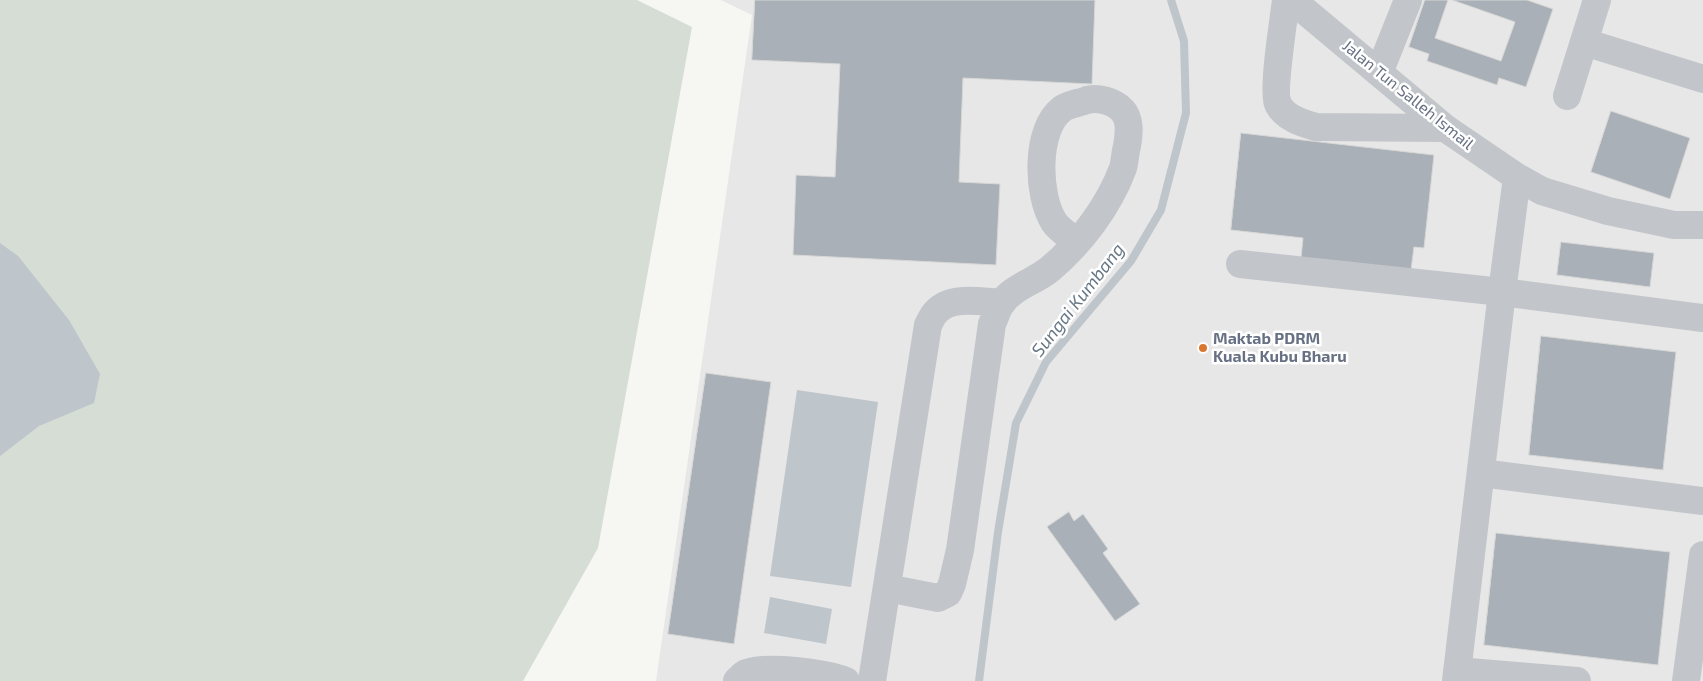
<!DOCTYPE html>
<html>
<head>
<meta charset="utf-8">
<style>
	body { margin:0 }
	canvas { display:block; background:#f6f6f3 }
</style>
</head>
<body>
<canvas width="1703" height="681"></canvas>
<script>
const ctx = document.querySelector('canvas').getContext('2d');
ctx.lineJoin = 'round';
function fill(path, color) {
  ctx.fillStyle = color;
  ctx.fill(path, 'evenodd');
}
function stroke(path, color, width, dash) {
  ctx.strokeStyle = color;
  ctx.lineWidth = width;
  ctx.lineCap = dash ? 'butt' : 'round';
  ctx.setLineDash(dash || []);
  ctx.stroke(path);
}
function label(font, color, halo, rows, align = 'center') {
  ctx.font = font + ' "Exo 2",sans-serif';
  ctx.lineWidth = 5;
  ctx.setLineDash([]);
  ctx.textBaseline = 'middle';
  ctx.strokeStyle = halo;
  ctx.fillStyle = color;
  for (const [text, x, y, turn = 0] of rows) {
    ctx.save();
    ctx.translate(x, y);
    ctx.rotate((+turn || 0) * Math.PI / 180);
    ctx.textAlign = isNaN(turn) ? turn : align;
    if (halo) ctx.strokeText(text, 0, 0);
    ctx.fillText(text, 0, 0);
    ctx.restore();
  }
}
fill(new Path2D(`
	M721,0h982v681h-1047l96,-666z`), '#e7e7e7');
fill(new Path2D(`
	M0,0h637l55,27 -94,521 -75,133h-523z`), '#d6ddd5');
fill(new Path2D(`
	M0,243l18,13 51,64 31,54 -6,29 -55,23 -39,30z
	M797,390l81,12 -27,185 -81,-11z
	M770,597l62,12 -6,35 -62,-11z`), '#bec5cb');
stroke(new Path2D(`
	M979,681l19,-149 18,-109 30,-61 85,-101 30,-51 25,-97 -2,-72 -13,-41`), '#bec5cb', 8);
const building = new Path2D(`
	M755,0h340l-3,84 -129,-6 -4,104 41,2 -4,81 -203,-10 3,-80 39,2 5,-113 -88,-4z
	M1425,0h23l-13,38 66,23 14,-39 -63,-22h75l26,9 -27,78 -27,-9 -2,7 -70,-24 2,-7 -20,-7z
	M1611,111l79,27 -20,61 -79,-27z
	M1241,133l193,22 -10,93 -10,-1 -3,23 -110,-12 2,-20 -72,-8z
	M1561,242l93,11 -4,34 -93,-12z
	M1541,336l135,16 -13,118 -134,-15z
	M706,373l65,9 -37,262 -66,-10z
	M1069,512l5,9 9,-7 25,35 -5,4 37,51 -25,17 -68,-94z
	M1496,533l174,19 -12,113 -174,-20z`);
fill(building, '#aab0b7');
stroke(building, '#d7d8d6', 1);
stroke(new Path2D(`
	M1286,0c-2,18 -14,91 -8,104 7,14 24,19 38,23l129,1
	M1292,0l153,128 72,49 25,14 66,20 66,14h29
	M1584,42l119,37
	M1379,73l29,-73
	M1567,96l30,-96
	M1240,264l262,28 201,26
	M1481,473l222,28
	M887,588l51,10 10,-5 4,-9 8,-34 32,-226c3,-6 5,-14 9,-20 11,-17 35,-23 49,-35 31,-26 59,-63 73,-101 2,-7 2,-15 4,-22 2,-11 4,-27 -5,-36 -8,-9 -25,-13 -35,-10 -7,3 -19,4 -25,9 -27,20 -25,87 -8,113 5,8 16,14 23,20
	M1457,671l120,10
	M737,681c3,-3 5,-6 9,-8 21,-8 79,0 100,8
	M872,681l56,-356c2,-4 5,-10 8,-13 15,-17 46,-10 66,-9
	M1456,681l46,-389 15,-115
	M1686,681l17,-126`), '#c2c5c9', 28);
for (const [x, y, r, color] of [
	[1203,348,5,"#d97731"]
]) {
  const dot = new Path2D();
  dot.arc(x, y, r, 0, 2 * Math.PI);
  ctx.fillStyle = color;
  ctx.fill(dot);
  stroke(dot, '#fff', 2);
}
label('16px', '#677183', '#fff', [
	["Jalan Tun Salleh Ismail",1408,95,39]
]);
label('bold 16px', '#677183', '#fff', [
	["Maktab PDRM",1213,339],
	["Kuala Kubu Bharu",1213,357]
], 'left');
label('italic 18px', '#687885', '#fff', [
	["Sungai Kumbang",1078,300,-52]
]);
</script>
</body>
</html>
